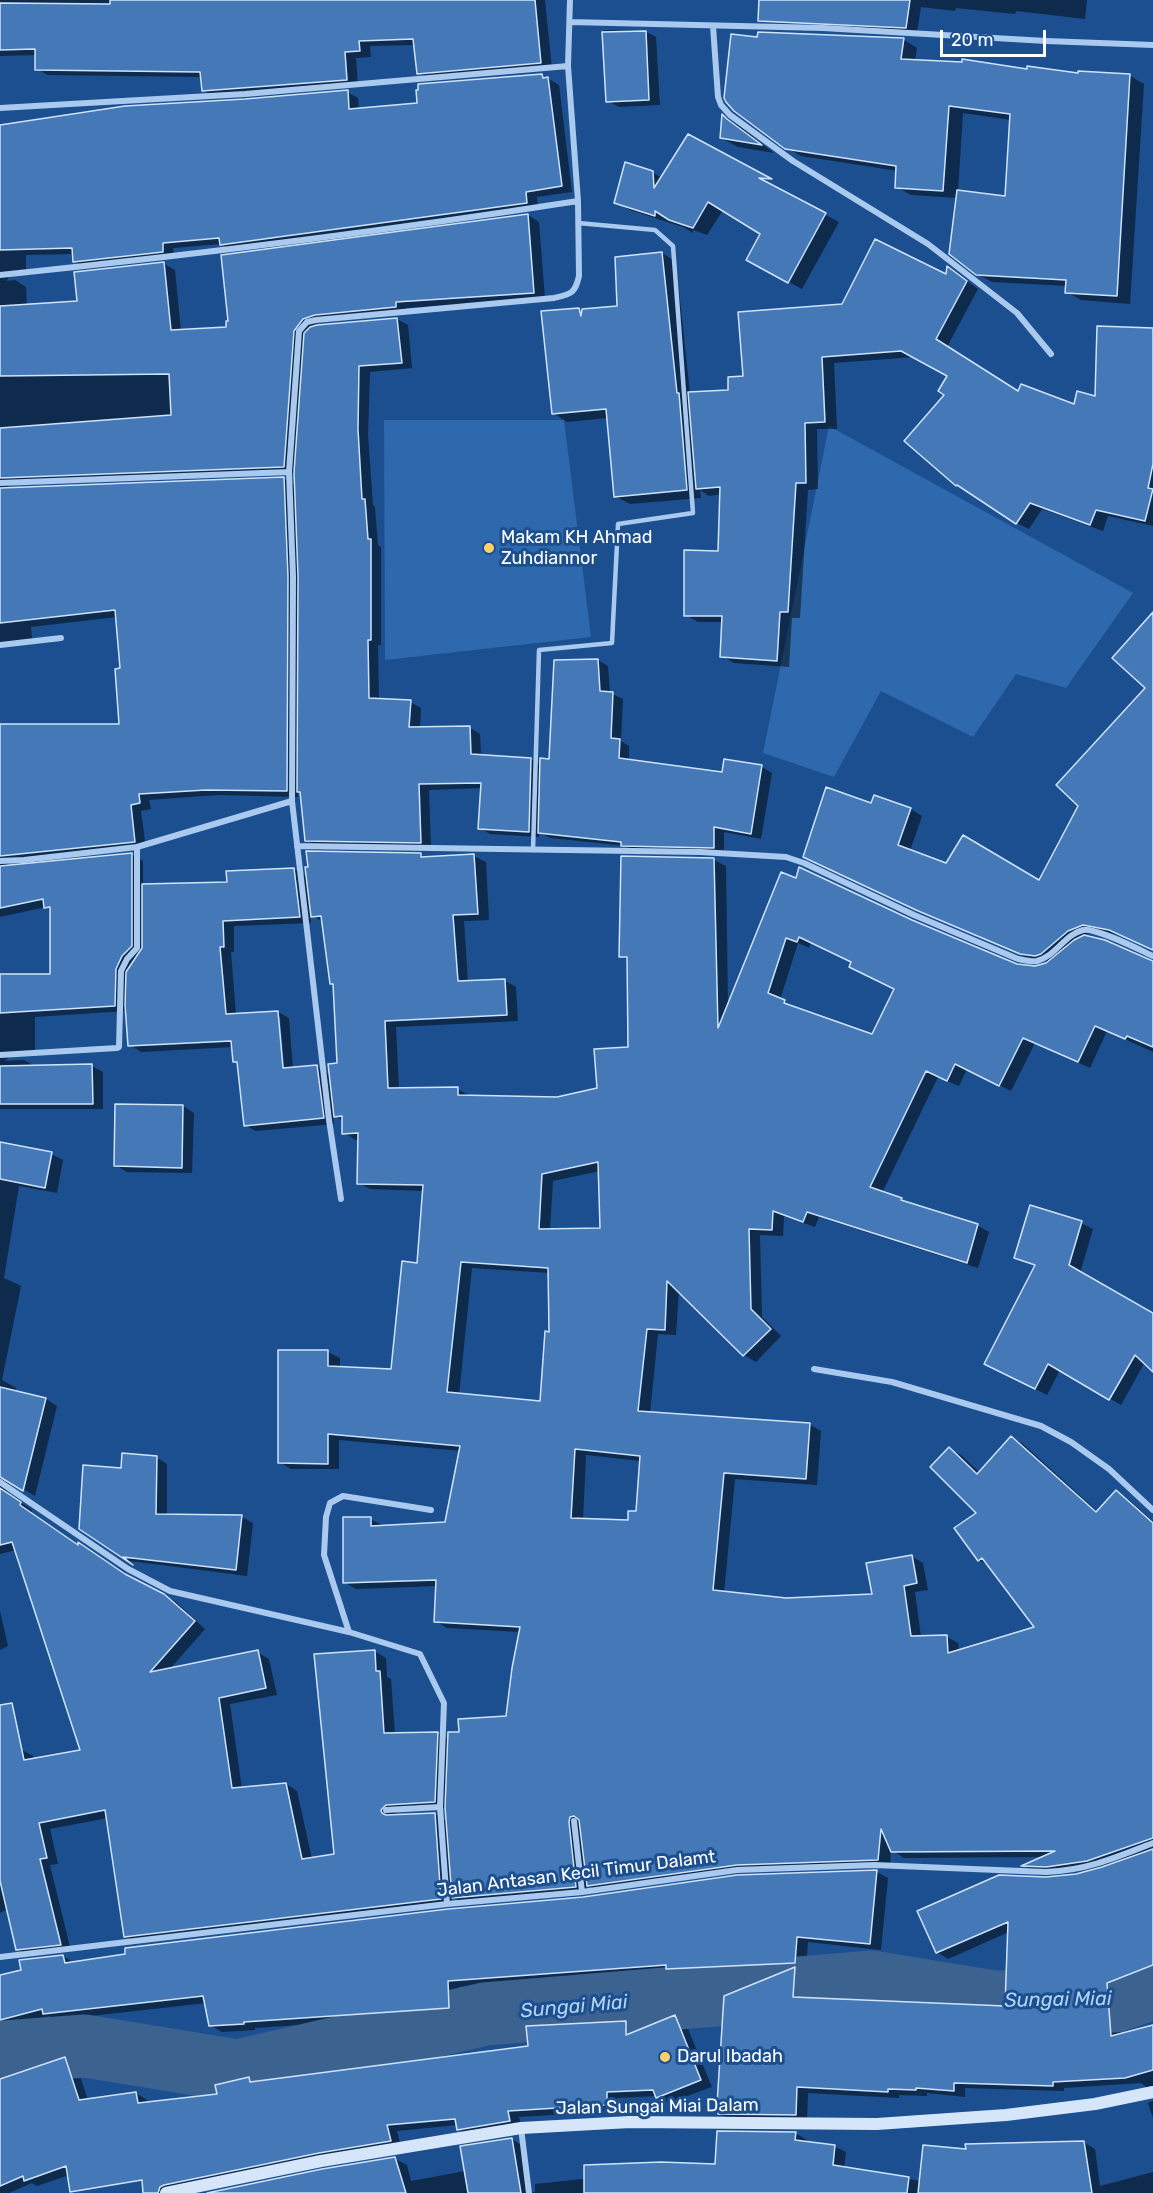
<!DOCTYPE html>
<html>
<head>
<meta charset="utf-8">
<style>
	body { margin:0 }
	#map { position:relative; width:1153px; height:2193px; overflow:hidden; background:#1b4f8f; font-family:Rubik,sans-serif }
	canvas { display:block }
	.scale { position:absolute; left:940px; top:30px; width:106px; height:27px; box-sizing:border-box; border:3px solid #fff; border-top:0; padding-left:8px; font-size:18px; line-height:21px; white-space:nowrap; color:#fff; -webkit-text-stroke:4px #1b4f8f; paint-order:stroke }
</style>
</head>
<body>
<div id="map">
<canvas width="1153" height="2193"></canvas>
<div class="scale">20 m</div>
</div>
<script>
const ctx = document.querySelector('canvas').getContext('2d');
ctx.lineJoin = 'round';
function fill(path, color) {
  ctx.fillStyle = color;
  ctx.fill(path, 'evenodd');
}
function stroke(path, color, width, dash) {
  ctx.strokeStyle = color;
  ctx.lineWidth = width;
  ctx.lineCap = dash ? 'butt' : 'round';
  ctx.setLineDash(dash || []);
  ctx.stroke(path);
}
function label(font, color, halo, rows, align = 'center') {
  ctx.font = font + ' Rubik,sans-serif';
  ctx.lineWidth = 6;
  ctx.setLineDash([]);
  ctx.textBaseline = 'middle';
  ctx.strokeStyle = halo;
  ctx.fillStyle = color;
  for (const [text, x, y, turn = 0] of rows) {
    ctx.save();
    ctx.translate(x, y);
    ctx.rotate((+turn || 0) * Math.PI / 180);
    ctx.textAlign = isNaN(turn) ? turn : align;
    if (halo) ctx.strokeText(text, 0, 0);
    ctx.fillText(text, 0, 0);
    ctx.restore();
  }
}
fill(new Path2D(`
	M384,420h180l27,217 -206,23z
	M829,426l304,167 -67,95 -50,-14 -43,63 -92,-46 -47,86 -71,-24z`), '#2e69ad');
fill(new Path2D(`
	M0,0h545l7,69 -123,10 -11,-6 -3,-28 -45,1 1,11 -15,1 2,28 -144,11 -11,-7 -1,-13 -154,-2 -11,-6v-14l-37,1z
	M847,0h240l-2,19 -69,-8 -1,3 -59,-6 -1,3 -34,-4 -4,26 -61,-3 -11,-7z
	M604,30l41,1 11,6 4,68 -41,2 -11,-6z
	M903,39l14,9 -2,13 165,13v-2l50,4 14,8 -14,220 -49,-4 -14,-8v-6l-75,-4 -15,-8 -19,-76 -47,-3 -14,-8 1,-16 -97,-15 -15,-9 2,-105zM963,113l48,7 -5,78 -48,-6z
	M542,75l17,10 13,107 -35,5 1,12 -305,42 -11,-7 -49,4 1,9 -89,11 -11,-7v-7l-48,1v19l-16,2 -4,5 9,-1 11,7 1,19 51,-3 86,-39 11,6 6,61 47,-2 300,-114 11,7 6,77 -139,9 1,5 -90,10 -5,5 85,-9 11,6 4,43 -42,4 -2,63 5,70 2,2 3,38 3,2v98h-3l1,55 31,2 11,6 -1,20h50l10,6 1,22 50,3 11,6 8,-5 48,-100 10,6 2,27 13,6 -2,42 8,5v15l94,12 3,-13 36,7 10,6 -11,66 -37,-7v21l-91,-2 -7,-5 -76,-8 -11,-6v5l-49,-3 -10,-6 2,-40 -53,2 2,58 -114,-2 -11,-6 -4,-48 -4,-2v7l-80,-2 -69,5 2,9 -10,2 5,37 -135,13 -8,7 128,-14 12,7v24l86,-1 65,-15 14,8 113,-22 6,3 47,-2 12,6 3,58 -25,1 4,61 37,-1 11,6 2,34 -122,6 3,62h58l12,6 88,3 41,-8 31,-41 -1,-89 -7,-4 93,-96 12,6 2,139 53,-131 130,47 105,45 19,2 15,-6 -17,-2 -103,-44 -114,-53 56,-58 3,-8 36,12 11,7 -12,35 37,14 93,17 107,-194 6,-64v326l-31,-14 -20,-5 -16,3 -3,2 70,26v90l-46,-21 -17,37 -55,-25 -24,48 -44,-22 -8,17 -21,-9 -56,116 28,11 67,21 12,7 -11,36 -159,-51 -4,10 -31,-11 -1,20 -23,-1 2,82 19,19 -25,26 -12,-7 -65,-65 -3,45 -18,-1 -8,79 159,11 12,7 -4,54 -82,-6 -11,114 62,7 88,-4 37,-40 12,7 5,27 -13,2 6,45h26l11,6 1,8 78,-23 -46,-61 -12,-7v-47l-30,-64 12,6 19,18 31,-36 12,7 75,68 18,-20 12,7 25,22v327l-2,1 2,1v126l-36,14 4,45 32,-9v66l-12,-9 -77,5v3l-99,-3v9l-38,-4v3l-28,-1v3l-91,-5 -1,28 -76,-1 -11,-6 70,-144 -111,4 -6,-3 -214,16 1,27 -205,14v2l-33,2 -12,-7 -4,-22 -150,17 -7,-4 -49,13v-52l63,-21 11,7 803,-91 11,6 -7,72 -73,-8 -2,27h-10l9,6 -1,24 202,9 3,-76 -61,27 -11,-7 109,-73 30,-4 45,-13 -1,-3 -21,8 -40,6 -24,-1 -10,-6 19,-9 -140,1 -13,-8 -1,16 -141,5 -149,21 -14,-8 1,9 -122,11 -13,-7v8l-315,38 -11,-7 -18,-118 -58,11 8,35 -8,1 21,86 -42,5 -12,-7 -9,-40 -8,4v-159l22,-4 11,6 1,4 48,-9 -66,-201 -16,4v-410l51,10 12,6 -6,33 -38,-7 -15,92 17,8 -19,94 14,8 -1,4 31,7 11,7 -22,90 -22,-13 -7,3 1,7 25,17 -1,3 49,33v-2l53,35 43,23 29,27 -36,41 88,-18 12,7 8,36 -47,9 12,85 44,-5 11,7 15,68 23,-4 39,-204 12,7 1,19 4,2 4,55 42,-1 12,7 12,-7 46,-15 14,-86 -74,-4 -11,-7 2,-35 -82,3 -12,-7 26,-63 12,6v2l64,-3 15,-73 -122,-11v29h-48l-12,-7 1,-111 48,1 12,6v10l52,2 27,-106 5,-73 -54,-2 -11,-6v-43h-3l-12,-7v-12l-11,-6 1,9 -78,7 -11,-6 -6,-61 -5,-3 -1,-14 -92,5 -11,-7 -4,-34 -91,6v37l-24,1 -6,6 19,-1 12,7 56,-1 11,6v37h-103v-134h52l-1,-65 -5,-3 -46,10v-191h121l1,-56 -5,-53 -86,10 1,12 -32,4v-516l347,-35 11,6 1,11 60,-5zM296,473v13l-12,-7 -281,11 9,-7zM310,914l13,8 8,61 3,2 4,80 -7,10 -14,-8 -24,2 -4,-51 -11,-6 -42,3 -5,-63h3v-26l77,-3zM811,942l42,20 43,27 -23,47 -77,-28 -16,-8 18,-57 11,5zM277,1017h3l5,59h-3zM600,1171l2,59h-52l3,-49zM472,1268l78,5v60l-9,70 -82,-8zM586,1455l55,6 -4,52 -8,9 -46,-2zM447,1808l1,14 -13,-8 -43,2 6,-5z
	M724,117l15,9 35,27 -36,-6 -17,-9z
	M719,159l120,63 -37,67 -41,-22 1,-34 -39,-23 -16,25 -14,-5v3l-10,-6 -53,-17 -15,-8 37,-30 10,6z
	M662,253l14,9 14,131 40,-2 113,-86 105,-29 1,-8 29,21 -31,58 72,46 56,13 21,-9 57,-68v197l-45,-10 -5,15 -61,-22 -13,20 -12,-6 -71,-128 3,-19 -35,-19 -80,6 3,66h-20l1,60 -10,1 -8,128h-8l-3,49 -55,-4 -12,-7 1,-34h-25l-12,-7 33,-63 3,-58 -13,2 -9,-6 1,8 -71,6 -15,-8 -7,-78 -41,4 -14,-9 26,-104 4,3 36,-5z
	M183,1106l11,7 -2,60 -65,-1 -11,-7z
	M1081,1223l12,6 -13,44 73,42v55l-8,-8 -24,43 -61,-35 -13,25 -49,-25 37,-104 -19,-9z
	M156,1457l11,7v52l75,1 11,6 -6,53 -117,-15 3,3 -52,-35 41,-59z
	M0,1611l8,35 -8,4z
	M675,2017l11,7 26,63 -44,16 -11,-7 -40,2 1,13 -99,6 2,10 -51,9 -11,-7 -1,-4 -61,6 4,16 -228,46h-15l-3,-15 -74,10 -12,-13 -32,11 -5,-3 -23,10h-9v-112l64,-22 12,6 12,35 48,-7 11,7 1,3 70,-7 31,-17 6,3 275,-34 95,-26 11,7 1,4z
	M1153,2101v17l-5,-15z
	M795,2133l12,7 -1,3 28,3 12,6 -2,16 77,13 46,-30 116,-9 12,7 5,37 53,-14v21h-618v-9l181,-19z
	M512,2139l11,7 7,44 5,3h-321l181,-34 12,6 4,16 54,-10z`), '#0007');
stroke(new Path2D(`
	M0,2054l5,-2 80,-6 153,25 247,-57 387,-32 123,20 119,-1 39,-13`), '#3c6290', 63);
const building = new Path2D(`
	M110,0h425l6,63 -124,11 -4,-35 -54,2 1,10 -15,1 2,28 -145,11 -2,-19 -165,-2v-21l-35,1v-47l110,1z
	M759,0h151l-4,28 -148,-7z
	M646,31l3,69 -43,2 -4,-70z
	M758,32l146,6 -3,21 61,3v-3l65,10v-3l51,7v-2l52,3 -13,222 -52,-3 1,-13 -90,-5 -27,-21 8,-64 48,6 5,-82 -61,-8 -6,85 -48,-3 1,-22 -111,-17 -51,-38 -8,-9 -2,-4 7,-64 26,3z
	M542,74l1,4 5,-1 14,109 -36,6 1,11 -307,42 -1,-7 -56,5v9l-90,10 -1,-14 -72,2v-125l125,-19 120,-7 103,-9 1,19 68,-6 -1,-13h2v-6z
	M722,114l5,5 35,26 -42,-7z
	M688,134l84,45 -13,-1 67,35 -38,70 -42,-23 14,-26 -52,-32 -15,26 -24,-8 -14,-9v5l-41,-13 11,-41 28,9 1,17z
	M528,214l6,79 -138,9v5l-81,8 -12,4 -9,12 -10,136 -284,11v-50l171,-13 -2,-41 -169,2v-70l77,-5 -3,-29 90,-10 7,68 55,-3v-6h2l-7,-66z
	M875,239l71,35 1,-8 20,15 -31,58 82,52 3,-7 53,20 3,-13 18,5 2,-70 56,2v136l-5,24 5,1 -8,32 -49,-11 -6,15 -60,-22 -14,21 -59,-39 -1,1 -52,-45 40,-46 -6,-4 9,-15 -46,-25 -79,6 3,65 -20,1 1,60h-10l-8,129h-8l-3,49 -57,-4 2,-41h-38v-66l34,1 2,-64 -24,2 -8,-97 40,-2v-13l15,-1 -5,-64 104,-8z
	M662,252l15,141h2l8,97 -73,7 -8,-88 -54,5 -11,-103 38,-3 2,8 1,-7 35,-3 -2,-49z
	M397,318l5,45 -43,3 -1,63 4,70h3l3,40h3v101h-3l1,58 42,2 -2,27 61,-1 1,28 60,4 -2,74 -51,-3 3,-46 -62,1 2,59 -116,-2 -5,-49h-3l1,-216 -4,-104 10,-139 6,-6 7,-2z
	M284,477l4,99 -1,215 -81,-1 -67,4 1,9 -9,2 4,37 -135,14v-132h119l-4,-55 5,-1 -5,-58 -115,13v-135z
	M1153,612v338l-44,-20 -26,-5 -15,6 -27,23 -6,2 -15,-2 -104,-44 -113,-53 23,-70 45,16 3,-8 37,13 -13,37 48,18 17,-28 76,45 39,-74 -22,-21 89,-97 -33,-30z
	M598,659l2,32 13,1 -2,46 9,1 -1,19 103,14 2,-13 38,6 -11,69 -37,-7v21l-93,-2v-4l-83,-9 2,-75 9,1 5,-99z
	M306,851l115,2v4l53,-3 4,60 -25,1 5,66 47,-2 2,36 -122,6 3,67 70,-1v8l99,2 40,-9 -3,-39 34,-2 -1,-90h-8l2,-101 93,2 4,170 63,-156 15,6 3,-11 113,53 105,44 18,2 11,-3 28,-23 10,-5 21,5 48,21v86l-26,-11 -2,3 -30,-13 -17,36 -55,-24 -24,48 -44,-22 -8,17 -21,-10 -56,116 32,11 -1,2 77,24 -11,39 -160,-51 -4,10 -30,-11 -1,19 -23,-1 2,80 20,20 -28,27 -76,-75 -2,49 -18,-1 -9,82 172,12 -4,56 -82,-6 -11,117 73,8 86,-4 -6,-31 46,-8 5,28 -13,3 7,50 36,-1 1,18 86,-26 -52,-69 -4,3 -24,-33 22,-15 -46,-46 19,-20 28,27 34,-38 85,76 20,-22 37,33v315l-66,23 -41,6 -25,-1 34,-15 -164,1 -10,-23 -3,31 -141,5 -150,21 -8,-66 -5,-4 -4,1 -1,5 7,65 -124,11 -7,-91 3,-75h11l-1,-13 48,-3 6,-48 8,-41 -86,-5 2,-42 -93,3v-66h28v9l74,-4 15,-76 -132,-12v30l-50,-1v-113h50v16l63,3 11,-108 15,2 6,-78 -66,-1 1,-51 -16,1v-18l-8,1 -6,-53 9,-1 -4,-79h-3l-9,-68 -10,1 -6,-50h3zM799,937l52,25 -2,5 45,22 -22,45 -88,-31 1,-3 -17,-7 18,-55 11,4zM598,1162l2,66 -61,1 3,-55zM461,1262l87,6 1,64 -4,-1 -5,70 -93,-9zM575,1449l65,7 -4,55h-8v9l-57,-2z
	M132,853v93l-10,10 -6,13 -1,37 -115,7v-39h50v-67l-6,1 -1,-9 -43,9v-42z
	M294,868l6,49 -77,4 1,26h-4l6,67 52,-3 5,57 34,-3 7,53 -80,8 -7,-64h-4l-2,-21 -103,5 -3,-41 1,-33 16,-24v-64l85,-2 -1,-11z
	M92,1064l1,40h-93v-38z
	M115,1104l68,1 -1,63 -68,-2z
	M0,1142l52,10 -7,36 -45,-9z
	M1030,1205l52,16 -13,44 84,48v59l-18,-17 -26,45 -61,-36 -13,25 -51,-25 51,-99 -21,-7z
	M0,1387l46,11 -23,93 -23,-14z
	M122,1453l35,3 -1,58 86,1 -6,55 -113,-13 10,8 -54,-36 4,-64 38,3z
	M0,1488l21,14 -1,3 58,40v-3l47,32 39,20 31,27 -45,51 108,-22 8,38 -47,10 13,90 54,-5 16,76 32,-5 -20,-200 61,-4 1,21h4l4,62 54,-1 -3,70 -49,3 -5,5 1,3 4,2 49,-2 6,86 -317,38 -19,-127 -66,13 8,35 -7,1 21,86 -45,5 -16,-69v-176l12,-2 12,57 56,-10 -68,-208 -12,3z
	M1153,1849v116l-46,18 4,53 42,-11v45l-28,8 -72,4v4l-99,-3v8l-38,-3v2l-28,-1v3l-91,-5 -1,28 -78,-1 1,-10h-2l7,-108 71,-29 -2,30 212,9 3,-84 -72,31 -19,-42 82,-36 47,2 30,-3 26,-7z
	M877,1870l-7,74 -73,-7 -2,26 -129,6v-4l-218,16 1,27 -205,14v2l-35,2 -6,-30 -160,18 -1,-5 -42,11v-45l21,-5 -2,-10 44,-5 2,8 60,-9v-6l323,-39 135,-12 154,-22z
	M675,2015l26,65 -45,18 -3,-8 -46,2v13l-99,6 2,10 -53,9 -2,-11 -68,6 4,16 -72,12 -155,32 -4,2 -2,6h-15l-1,-13 -72,12 -4,-26 -42,15 -1,-5 -23,10v-107l65,-22 14,43 57,-8 2,11 79,-9 -2,-9 34,-8 1,5 278,-36 -2,-20 100,-5v14z
	M717,2131l79,1 -1,8 40,5 -2,20 76,12 -2,16h-323v-28l77,-3 54,2z
	M512,2138l9,55h-53l-8,-47z
	M1084,2141l8,52h-174l5,-48 43,4 -1,-5z
	M395,2157l11,36h-199l115,-24z`);
fill(building, '#4478b7');
stroke(building, '#cfe3fa', 1.5);
stroke(new Path2D(`
	M533,850l6,-200 73,-7 6,-119 75,-11 -20,-267 -18,-16 -77,-7`), '#a9c9ee', 4.5);
stroke(new Path2D(`
	M570,22l253,6 223,13 107,4
	M713,26l5,71 3,8 9,10 63,46 135,83 89,69 34,41
	M0,108l245,-14 323,-28
	M0,275c193,-20 386,-44 578,-74
	M0,483l289,-11
	M0,645l61,-7
	M297,846l403,6 86,5 18,6 110,52 104,44c6,1 14,3 19,2 19,-5 28,-27 46,-31 12,-3 57,20 70,26
	M0,861l24,-1 113,-13 155,-46
	M0,1055l117,-7 2,-1 2,-76 6,-12 10,-11v-101
	M341,1199l-12,-79 -37,-319 1,-225 -4,-104 10,-141 8,-9 9,-2 238,-22c17,-4 21,-4 25,-22l-1,-75 -10,-135 2,-66
	M814,1369l78,13 149,44 30,16 38,27 44,41
	M0,1482l128,87 42,22 179,41 71,22 24,49 -4,104 7,97
	M349,1632l-25,-77 2,-38 4,-14 13,-7 88,14
	M386,1810l54,-3
	M574,1821l8,71
	M0,1957l447,-53 135,-12 155,-22 137,-5 172,7c41,-2 69,-14 107,-29
	M521,2128l8,65`), '#a9c9ee', 6);
stroke(new Path2D(`
	M166,2193l155,-32 200,-33 109,-6 247,2 129,-9 89,-11 58,-12`), '#d6e6fa', 12);
for (const [x, y, r, color] of [
	[489,548,6,"#ffd166"],
	[665,2057,6,"#ffd166"]
]) {
  const dot = new Path2D();
  dot.arc(x, y, r, 0, 2 * Math.PI);
  ctx.fillStyle = color;
  ctx.fill(dot);
  stroke(dot, '#1b4f8f', 2);
}
label('18px', '#fff', '#1b4f8f', [
	["Makam KH Ahmad",501,538],
	["Zuhdiannor",501,559],
	["Darul Ibadah",677,2057]
], 'left');
label('18px', '#fff', '#1b4f8f', [
	["Jalan Antasan Kecil Timur Dalamt",576,1874,-7],
	["Jalan Sungai Miai Dalam",657,2107,-1]
]);
label('italic 20px', '#b5d3f5', '#1b4f8f', [
	["Sungai Miai",1058,2000,-1],
	["Sungai Miai",574,2007,-5]
]);
</script>
</body>
</html>
